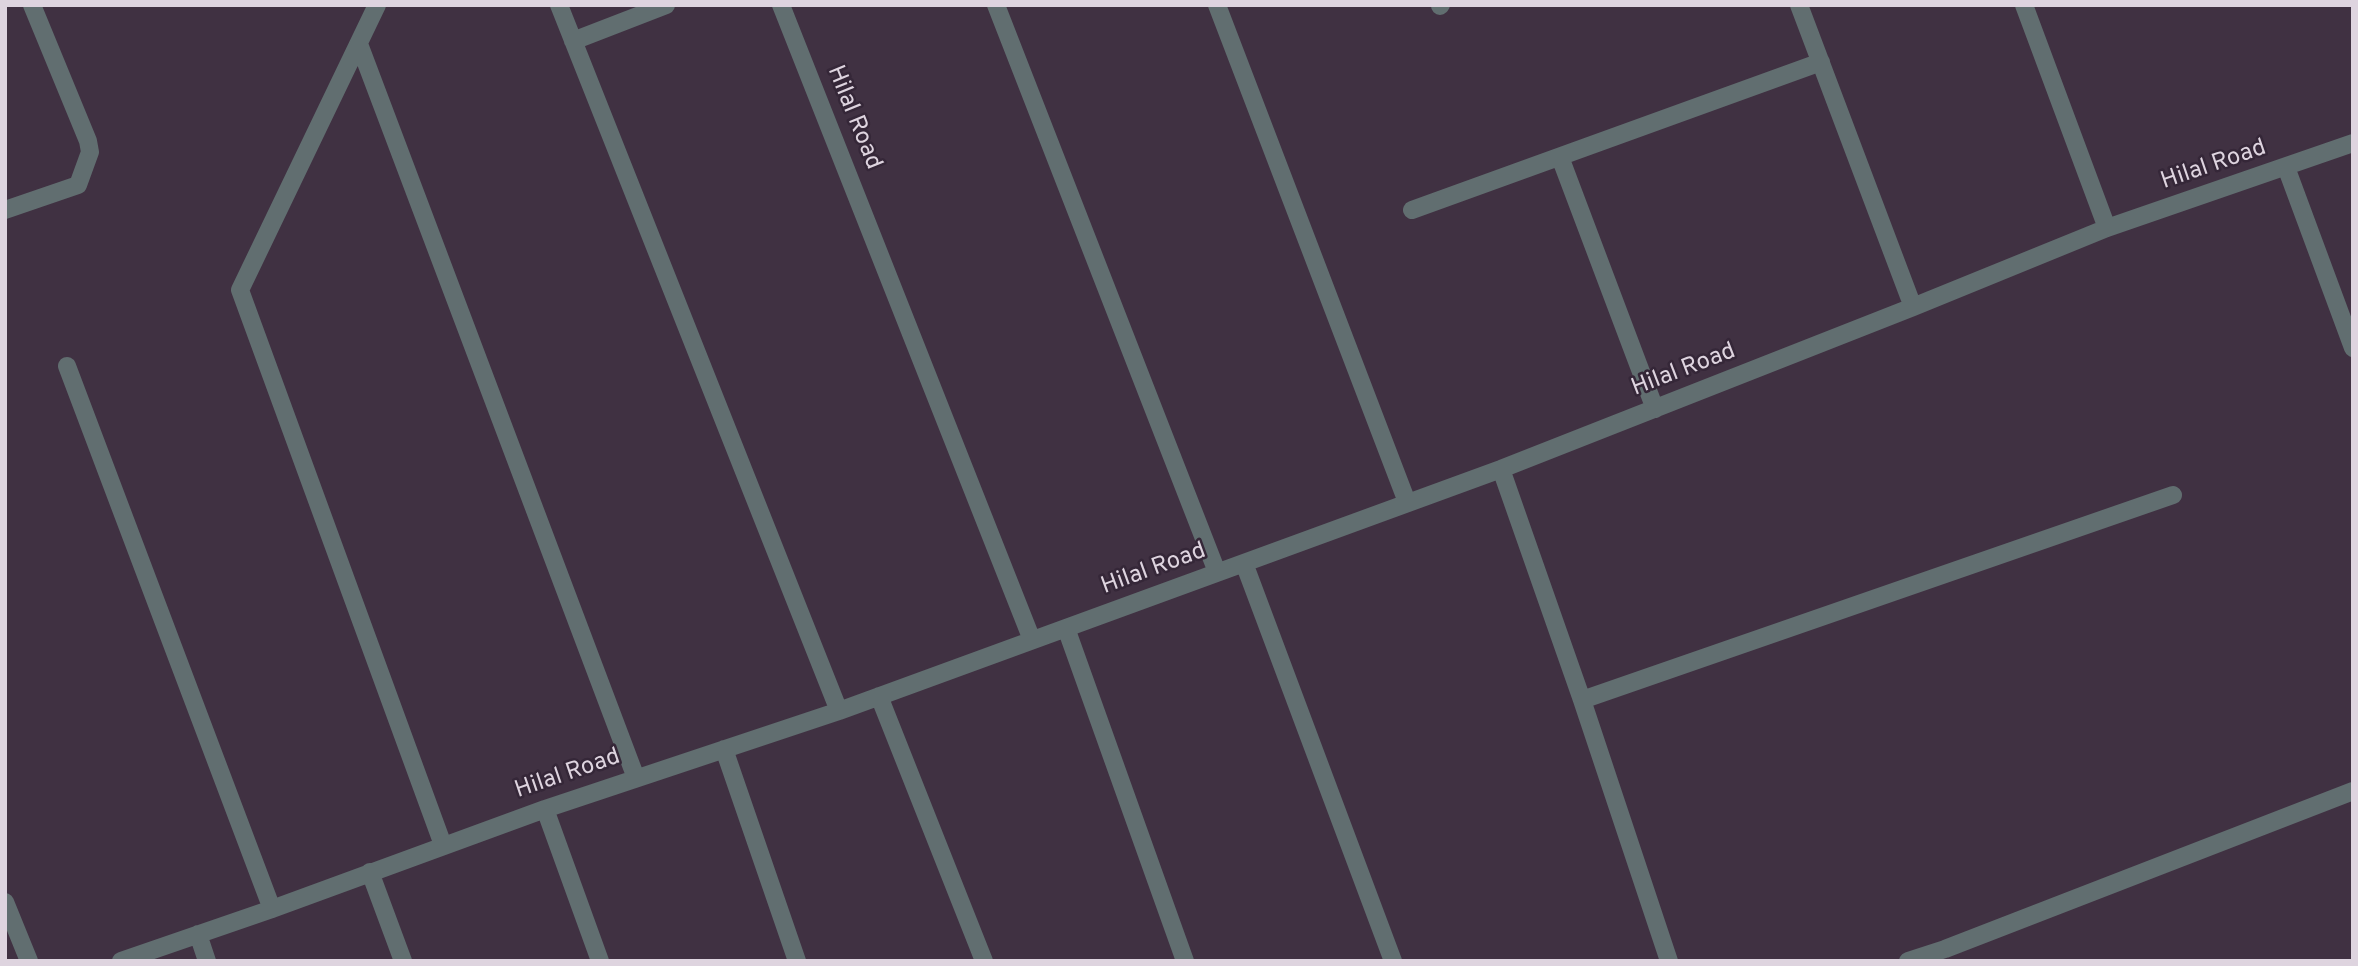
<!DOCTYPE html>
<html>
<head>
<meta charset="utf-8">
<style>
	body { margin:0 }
	#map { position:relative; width:2358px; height:966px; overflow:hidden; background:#403142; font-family:Overpass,sans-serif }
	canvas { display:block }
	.frame { position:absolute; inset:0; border:7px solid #ded4df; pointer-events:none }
</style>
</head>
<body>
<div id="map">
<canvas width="2358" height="966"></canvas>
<div class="frame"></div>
</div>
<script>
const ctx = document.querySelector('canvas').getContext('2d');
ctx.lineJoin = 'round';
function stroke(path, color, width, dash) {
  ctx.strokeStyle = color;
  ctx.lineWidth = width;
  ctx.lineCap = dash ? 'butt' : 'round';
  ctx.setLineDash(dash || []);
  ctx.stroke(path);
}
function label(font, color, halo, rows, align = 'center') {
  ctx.font = font + ' Overpass,sans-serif';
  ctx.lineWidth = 5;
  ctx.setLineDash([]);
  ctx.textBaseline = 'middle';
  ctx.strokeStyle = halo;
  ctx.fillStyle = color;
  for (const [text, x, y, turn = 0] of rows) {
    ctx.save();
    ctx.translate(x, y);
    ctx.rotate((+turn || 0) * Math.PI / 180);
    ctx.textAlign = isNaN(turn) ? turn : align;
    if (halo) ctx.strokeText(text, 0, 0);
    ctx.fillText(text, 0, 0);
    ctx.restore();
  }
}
stroke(new Path2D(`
	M377,5l-137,285 203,555
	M559,5l280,706
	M781,5l251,635
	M996,5l221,567
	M1217,5l190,497
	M1799,5l114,302
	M2024,5l83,223
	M1440,6l1,-1
	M573,41l93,-36
	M359,44l277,734
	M1560,157l95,252
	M2286,167l67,181
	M5,210l73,-25 12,-33 -2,-11 -56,-136
	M1412,210l409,-148
	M67,366l205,543
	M1501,469l81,231 87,261
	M1244,563l149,398
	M1066,628l119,333
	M879,696l105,265
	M1582,700l591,-205
	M724,749l73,212
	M545,809l55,152
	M370,872l33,89
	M5,902l24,59
	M198,934l9,27
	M121,961l151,-52 273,-100 294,-98 662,-242 412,-162 194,-79 246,-85
	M1908,961l37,-12 408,-158`), '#616e70', 18);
label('24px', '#ded4df', '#352738', [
	["Hilal Road",853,118,68],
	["Hilal Road",2214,166,-19],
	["Hilal Road",1684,371,-21],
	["Hilal Road",1154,570,-20],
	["Hilal Road",568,775,-19]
]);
</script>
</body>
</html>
